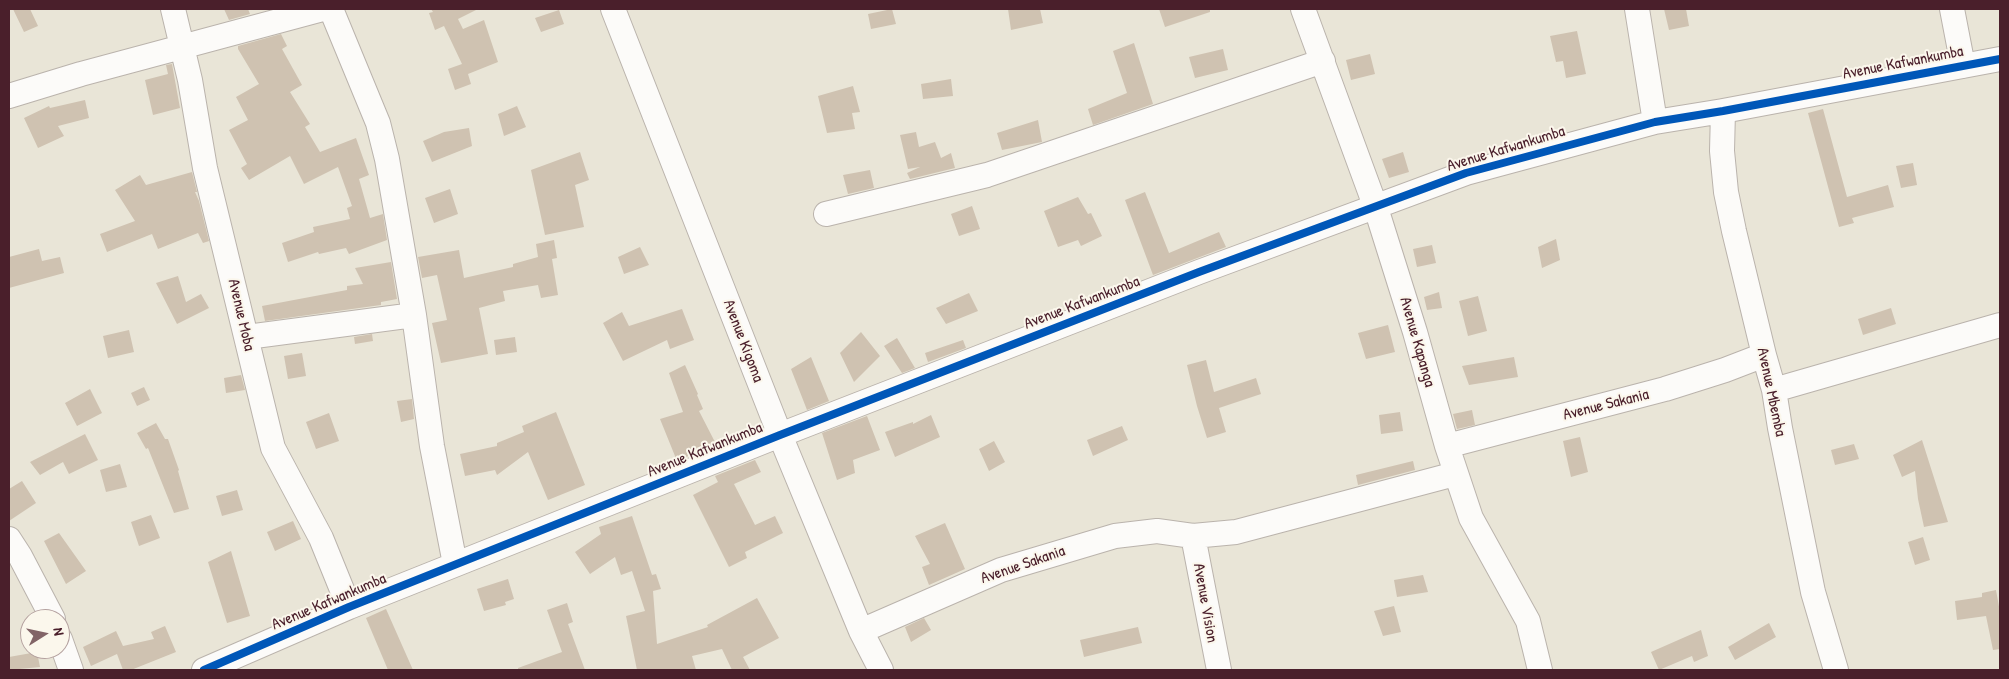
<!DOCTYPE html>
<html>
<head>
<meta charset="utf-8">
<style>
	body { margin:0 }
	#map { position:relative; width:2009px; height:679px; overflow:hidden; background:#e9e5d7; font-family:"Patrick Hand",sans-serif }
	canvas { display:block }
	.frame { position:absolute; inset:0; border:10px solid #4a1f2b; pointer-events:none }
	.north { position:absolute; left:20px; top:609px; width:50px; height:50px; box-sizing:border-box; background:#fbf7ec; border:1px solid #b4a19f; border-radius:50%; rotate:80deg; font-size:14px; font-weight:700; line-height:20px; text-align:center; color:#4a1f2b }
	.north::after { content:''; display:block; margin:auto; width:18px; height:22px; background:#826467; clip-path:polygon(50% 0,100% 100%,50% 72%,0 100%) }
</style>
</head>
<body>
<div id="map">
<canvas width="2009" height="679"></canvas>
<div class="frame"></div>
<div class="north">N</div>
</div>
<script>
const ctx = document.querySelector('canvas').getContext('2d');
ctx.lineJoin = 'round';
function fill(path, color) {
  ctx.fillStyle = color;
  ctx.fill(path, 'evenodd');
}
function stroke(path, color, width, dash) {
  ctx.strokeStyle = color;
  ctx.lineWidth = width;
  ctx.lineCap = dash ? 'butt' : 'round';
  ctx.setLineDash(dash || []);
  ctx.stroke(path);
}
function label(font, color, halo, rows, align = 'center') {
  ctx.font = font + ' "Patrick Hand",sans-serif';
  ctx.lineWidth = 4;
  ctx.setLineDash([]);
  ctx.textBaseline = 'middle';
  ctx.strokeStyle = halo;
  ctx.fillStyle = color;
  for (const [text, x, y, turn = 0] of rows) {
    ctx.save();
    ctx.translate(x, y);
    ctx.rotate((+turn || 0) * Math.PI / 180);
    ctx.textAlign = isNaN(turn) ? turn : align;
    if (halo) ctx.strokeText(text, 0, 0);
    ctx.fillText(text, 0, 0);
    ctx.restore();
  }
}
fill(new Path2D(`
	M13,9h17l8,17 -14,6z
	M224,9h24l2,5 -21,6z
	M431,9h47l-20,10 5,10 21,-9 14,42 -30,12 3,10 -16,6 -7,-21 14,-5 -18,-38 -9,4 -6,-17 4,-1z
	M892,9l4,15 -25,5 -3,-15z
	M1008,9h32l3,14 -32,7z
	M1159,9h51v3l-45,15z
	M1664,9h22l3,17 -20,4z
	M559,10l5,14 -23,8 -6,-14z
	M1577,31l9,43 -20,4 -3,-17 -7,1 -6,-26z
	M281,34l6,12 -5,3 20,36 -12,7 20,32 -5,3 15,25 36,-14 13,37 -10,4 11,39 13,-4 4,26 -38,14 -3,-6 -27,6 -1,-2 -30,10 -6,-19 32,-11 -1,-5 37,-8 -3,-11 5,-2 -14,-39 -34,17 -14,-28 -41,24 -8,-12 6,-4 -18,-34 19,-10 -12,-23 23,-13 -21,-35v-3z
	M1134,43l19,61 -60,21 -5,-16 39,-16 -14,-42z
	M1223,49l5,21 -33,8 -6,-21z
	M1370,54l5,20 -24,6 -5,-20z
	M172,64l8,44 -27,7 -8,-35 23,-6 -2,-9z
	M951,79l2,17 -30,3 -2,-15z
	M853,86l7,26 -8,1 3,16 -28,4 -9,-37z
	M85,100l4,18 -31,8 6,10 -26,12 -14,-30 25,-12 1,2z
	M517,106l9,21 -22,9 -6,-22z
	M1823,109l24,88 41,-12 6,22 -42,11 2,5 -15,4 -31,-114z
	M1038,120l4,22 -40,8 -5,-17z
	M469,128l3,18 -40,16 -9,-21 21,-9z
	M916,132l3,15 16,-5 6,16 10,-5 4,15 -45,11 -3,-6 13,-6 -12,2 -8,-34z
	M580,152l9,28 -14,5 9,42 -39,8 -14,-65z
	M1403,152l6,20 -20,6 -7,-19z
	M1913,163l4,22 -16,3 -5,-22z
	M870,170l4,18 -26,6 -5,-19z
	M192,172l5,20h-2l4,9 10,40 -6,2 -5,-10 -40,16 -6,-15 -45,18 -7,-18 35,-13 -20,-31 25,-15 6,10z
	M450,189l8,25 -24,9 -9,-25z
	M1145,192l24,61 50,-21 7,15 -73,28 -28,-75z
	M1078,197l10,17 3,-1 11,23 -21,10 -3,-6 -20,7 -14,-36z
	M972,206l8,23 -21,7 -8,-22z
	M1556,239l4,21 -18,8 -4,-21z
	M554,240l3,18 -5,1 6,36 -17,3 -3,-13 -35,6 2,10 -26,7 9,46 -47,9 -9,-40 15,-3 -10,-45 -15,3 -4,-21 41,-7 5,28 49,-11v-3l25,-7 -2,-13z
	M1432,245l4,18 -19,4 -4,-18z
	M640,247l9,18 -25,9 -6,-17z
	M39,249l3,12 18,-4 4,16 -55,15v-31z
	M391,262l6,37 -16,3v3l-116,16 -3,-15 85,-16v-4l16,-2 -8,-16z
	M178,276l8,26 15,-8 8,14 -32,16 -21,-41z
	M1439,292l3,16 -15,2 -3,-13z
	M969,293l9,18 -32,13 -10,-16z
	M1478,296l9,35 -19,5 -9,-35z
	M1891,308l5,16 -33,11 -5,-16z
	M682,309l12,31 -24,9 -3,-9 -44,21 -20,-38 19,-11 7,14z
	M1388,325l7,27 -29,7 -8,-26z
	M129,330l5,22 -26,6 -5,-22z
	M861,332l19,24 -26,26 -14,-29z
	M372,334l1,7 -18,3 -1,-7z
	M515,337l2,15 -21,3 -2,-15z
	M897,338l18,30 -13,5 -18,-27z
	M963,340l3,8 -38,14 -3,-9z
	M302,353l4,23 -18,3 -4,-23z
	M811,357l18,44 -22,9 -16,-41z
	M1514,357l4,20 -49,8 -7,-19z
	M1206,360l8,32 42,-14 5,16 -42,14 7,24 -19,6 -10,-32 -10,-41z
	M685,365l13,29 -1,1 6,14 -4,2 17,33 -39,17 -17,-42 23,-7 -14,-39z
	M241,375l4,15 -19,3 -2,-15z
	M144,387l6,13 -13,6 -6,-13z
	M90,389l12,24 -25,13 -12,-23z
	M412,399l2,20 -13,3 -4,-21z
	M1472,410l3,15 -18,4 -4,-15z
	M556,412l29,73 -37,15 -20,-48 -31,23 -2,-5 -30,6 -5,-22 37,-8v-3l27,-11 -2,-6z
	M1400,412l3,19 -22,3 -2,-19z
	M329,413l10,28 -23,8 -10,-27z
	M931,415l9,22 -45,20 -10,-25 28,-10v2z
	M867,416l13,34 -27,10 2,13 -18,7 -15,-47z
	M156,423l9,16h3l11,31 -1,1 11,38 -15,4 -26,-65 -2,1 -9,-16z
	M1122,426l6,14 -35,16 -6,-16z
	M85,434l13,26 -29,14 -6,-12 -23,13 -10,-13z
	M1580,437l8,35 -17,5 -8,-36z
	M1922,440l26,82 -24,5 -6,-28 -3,-28 -13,6 -9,-22z
	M994,441l11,21 -16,9 -10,-22z
	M1854,444l5,15 -24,6 -4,-15z
	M755,460l6,12 -27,12 21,41 20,-9 8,17 -38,19 2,6 -18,9 -36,-72 25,-13 -3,-6z
	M1413,461l2,9 -57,15 -2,-10z
	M120,464l7,23 -21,5 -6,-22z
	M22,481l14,22 -27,18v-32z
	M237,490l6,20 -21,6 -6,-20z
	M151,515l9,23 -21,8 -8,-24z
	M632,516l20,59 4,-1 5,15 -8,2 4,53 51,-17 -1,-2 50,-27 22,40 -36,19 7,13h-18l-10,-21 -30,7 4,14h-59l-11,-54 19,-5 -13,-40 -11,4 -6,-18 -25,17 -15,-22 26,-18 -2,-7z
	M293,521l8,18 -26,12 -8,-19z
	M945,523l20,46 -36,16 -7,-18 8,-3 -15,-28z
	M59,533l27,38 -20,13 -22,-43z
	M1923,537l7,23 -15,5 -7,-23z
	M231,551l19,65 -23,7 -19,-61z
	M1423,575l5,17 -31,5 -3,-17z
	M508,579l6,20 -9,3 1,3 -22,6 -7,-22z
	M1996,590l4,22v37l-7,1 -7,-34 -29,4 -2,-19 27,-4v-4z
	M567,603l6,19 -5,2 17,46h-67v-2l44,-16 -15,-42z
	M1394,606l7,26 -18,4 -9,-25z
	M386,609l27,61h-25l-22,-52z
	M924,618l7,12 -20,12 -6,-15z
	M1769,623l7,14 -41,23 -7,-13z
	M165,626l11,26 -45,18h-8l-6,-16 -26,12 -8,-19 33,-16 7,15 31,-7 -3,-7z
	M1138,627l4,16 -58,14 -4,-17z
	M1701,630l7,26 -14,6 -2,-6 -33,14 -8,-18z
	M37,652l3,15 -31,3v-13z`), '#cfc2b1');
const street = new Path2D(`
	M173,9l17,71 15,88 68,280 48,90 28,69
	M331,9l47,114 9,36 27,156
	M613,9l167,426 81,196 20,39
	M1303,9l73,199 39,124 32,114 24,72 57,103 12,49
	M1637,9l18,113
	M1952,9l11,57
	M9,96l72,-22 242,-65
	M1723,111l-1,40 4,41 8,39 30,124 10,35 6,38 33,164 23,78
	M826,214l161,-39 336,-114
	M247,337l167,-22 18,131 23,118
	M1774,390l226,-65
	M1447,446l218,-57 60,-19 39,-15
	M1193,536l26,134
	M9,539l11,17 33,63
	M861,631l140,-61 114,-34 42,-5 36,5 43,-4 219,-58
	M60,639l11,31
	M204,670l145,-63 431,-172 419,-163 267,-99 189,-51 68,-11 277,-52`);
stroke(street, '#bab3ac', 26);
stroke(street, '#fcfbf9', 24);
stroke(new Path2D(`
	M204,670l145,-63 431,-172 419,-163 267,-99 189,-51 68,-11 277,-52`), '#0057b8', 8);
label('16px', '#4a1f2b', '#fbf7ec', [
	["Avenue Kafwankumba",1903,63,-11],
	["Avenue Kafwankumba",1506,149,-17],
	["Avenue Kafwankumba",1082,303,-21],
	["Avenue Moba",241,315,77],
	["Avenue Kigoma",743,341,69],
	["Avenue Kapanga",1417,342,74],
	["Avenue Mbemba",1771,392,78],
	["Avenue Sakania",1606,405,-14],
	["Avenue Kafwankumba",705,450,-22],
	["Avenue Sakania",1023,565,-19],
	["Avenue Kafwankumba",329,602,-23],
	["Avenue Vision",1205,603,80]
]);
</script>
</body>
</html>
